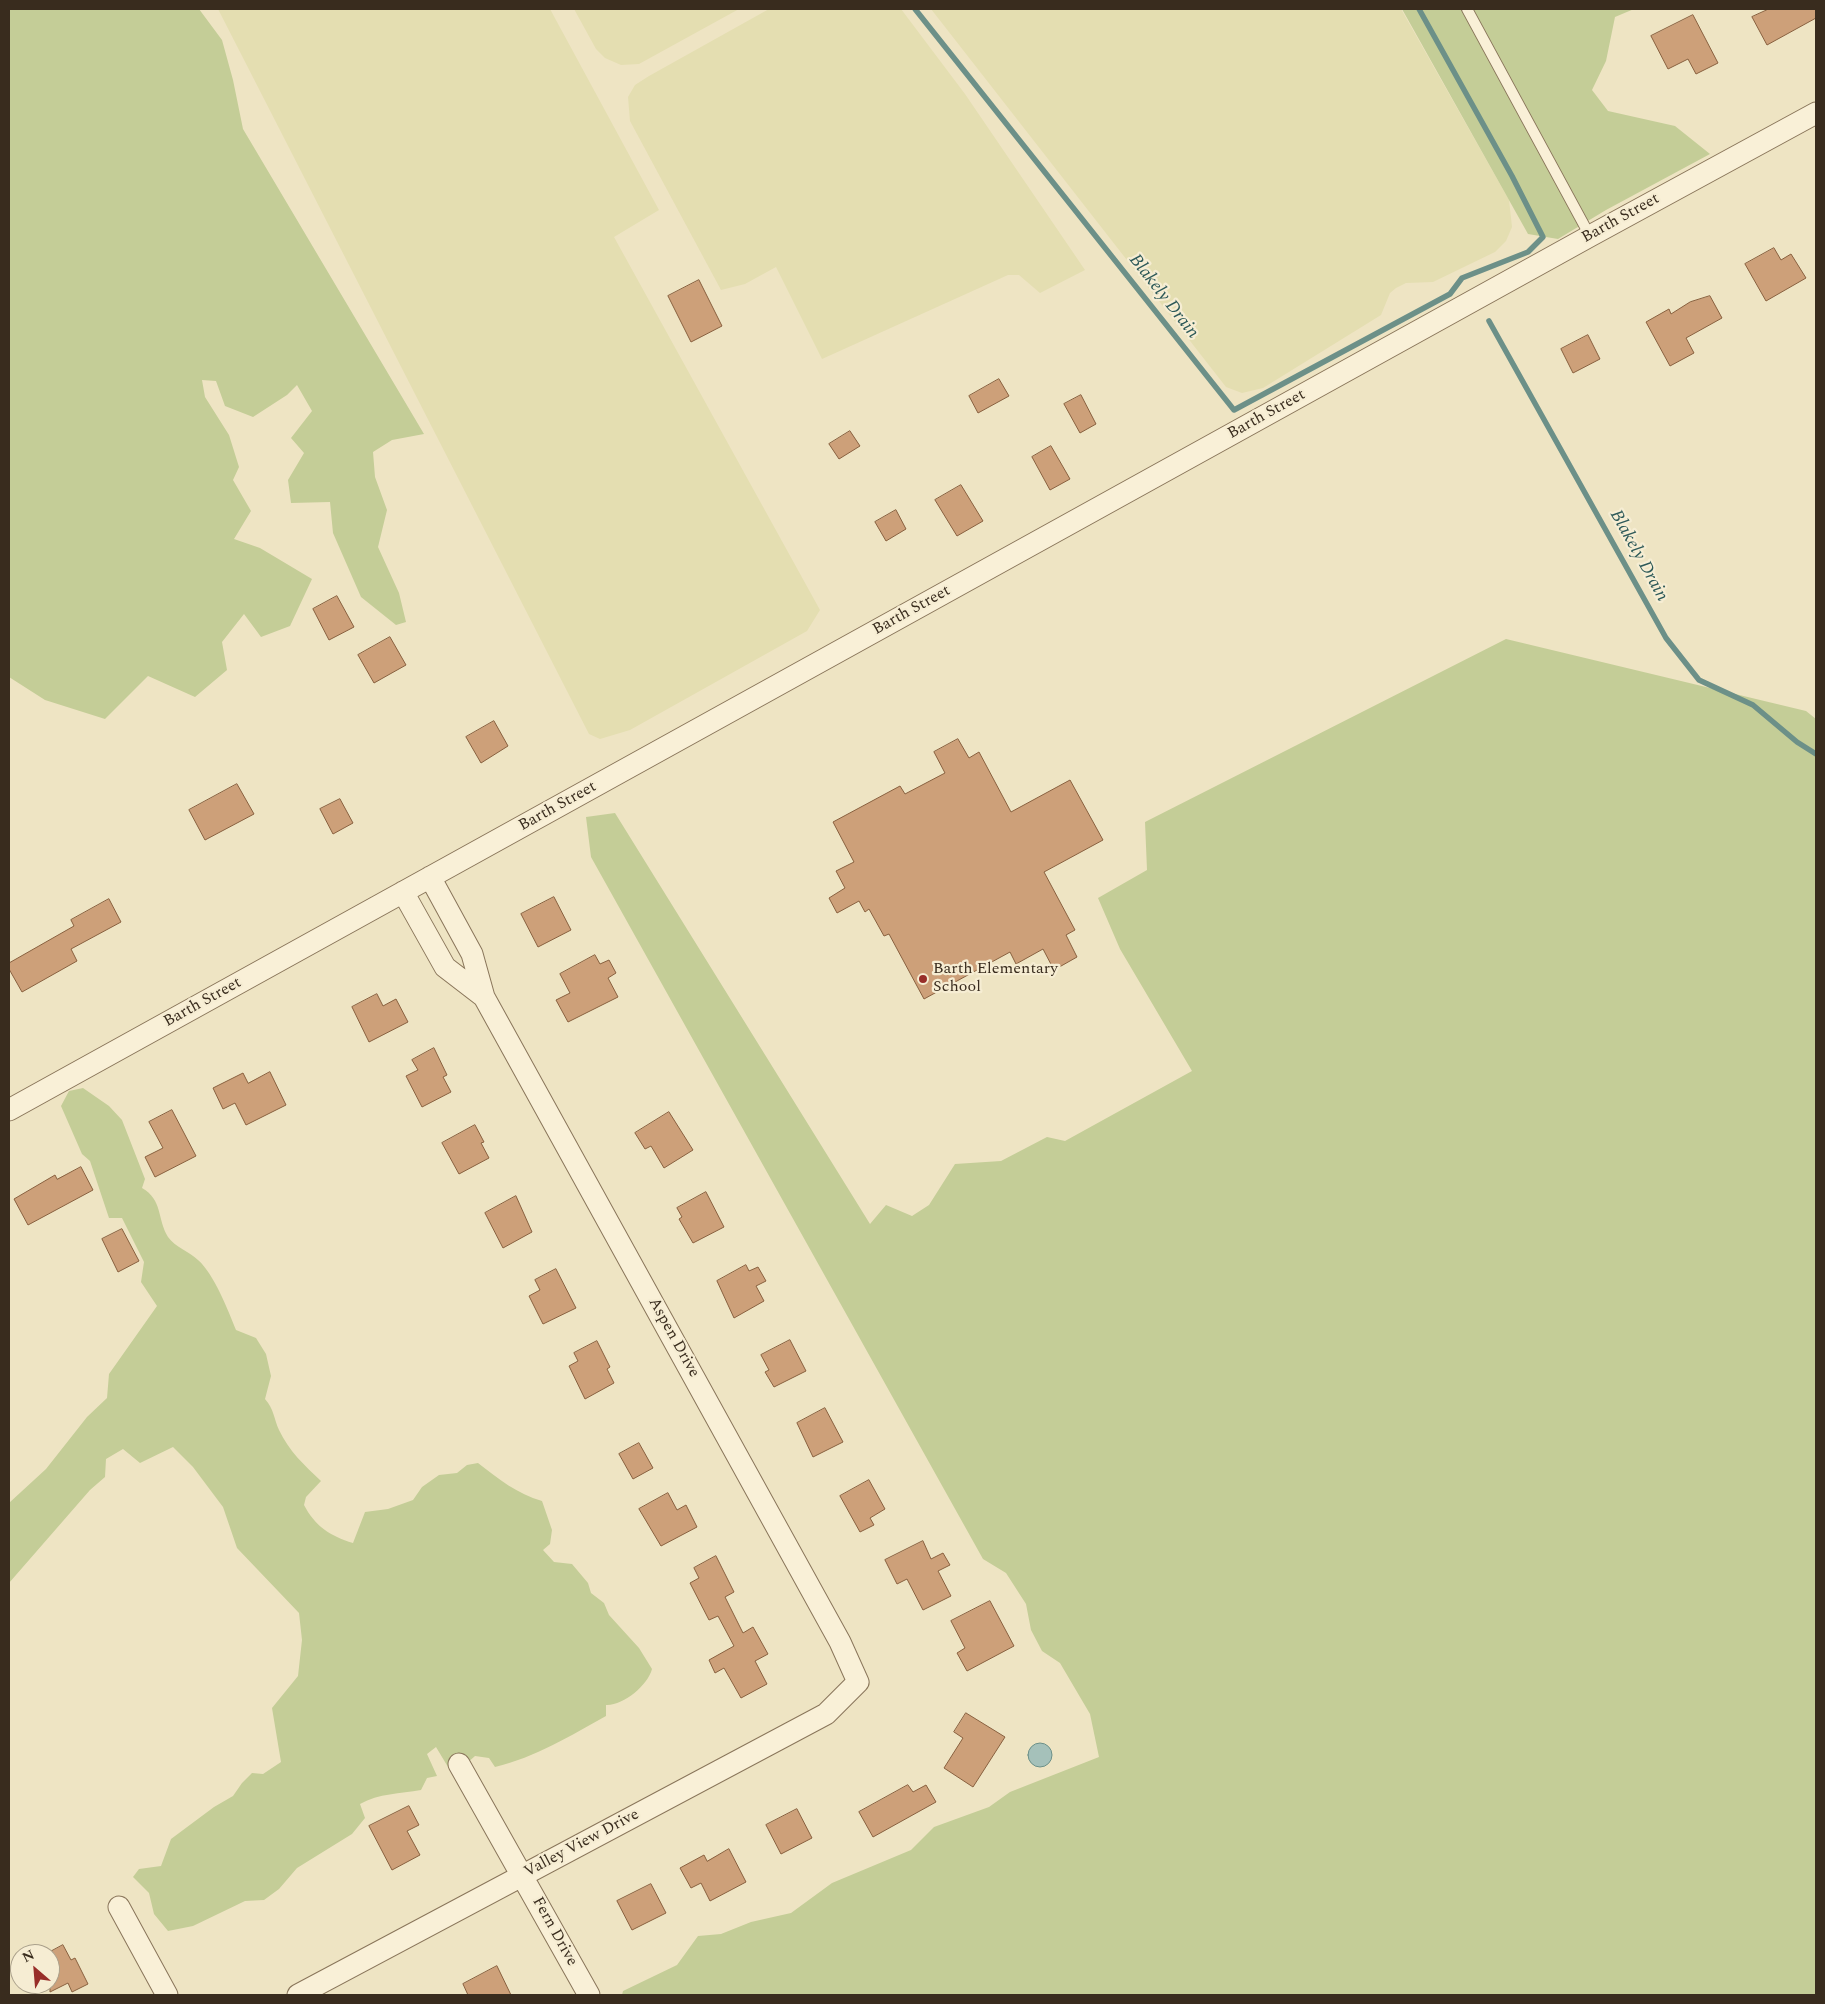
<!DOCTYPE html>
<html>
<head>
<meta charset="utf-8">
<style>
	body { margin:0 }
	#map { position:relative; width:1825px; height:2004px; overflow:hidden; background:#eee4c3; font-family:Spectral,serif }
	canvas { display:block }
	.frame { position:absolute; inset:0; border:10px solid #392c1e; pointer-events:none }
	.north { position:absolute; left:10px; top:1944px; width:50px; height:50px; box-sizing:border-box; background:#f6edd3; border:1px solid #aaa08b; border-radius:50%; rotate:333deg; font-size:14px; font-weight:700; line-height:20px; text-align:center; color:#392c1e }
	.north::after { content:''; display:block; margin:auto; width:18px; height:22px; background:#982e29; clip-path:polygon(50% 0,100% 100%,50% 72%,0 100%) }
</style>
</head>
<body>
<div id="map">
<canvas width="1825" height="2004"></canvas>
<div class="frame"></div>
<div class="north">N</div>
</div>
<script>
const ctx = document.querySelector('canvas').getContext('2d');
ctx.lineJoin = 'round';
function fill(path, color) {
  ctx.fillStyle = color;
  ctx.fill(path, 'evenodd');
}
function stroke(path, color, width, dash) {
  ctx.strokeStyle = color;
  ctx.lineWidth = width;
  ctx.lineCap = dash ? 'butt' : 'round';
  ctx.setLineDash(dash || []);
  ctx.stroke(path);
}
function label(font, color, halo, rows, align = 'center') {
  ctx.font = font + ' Spectral,serif';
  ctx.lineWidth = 4.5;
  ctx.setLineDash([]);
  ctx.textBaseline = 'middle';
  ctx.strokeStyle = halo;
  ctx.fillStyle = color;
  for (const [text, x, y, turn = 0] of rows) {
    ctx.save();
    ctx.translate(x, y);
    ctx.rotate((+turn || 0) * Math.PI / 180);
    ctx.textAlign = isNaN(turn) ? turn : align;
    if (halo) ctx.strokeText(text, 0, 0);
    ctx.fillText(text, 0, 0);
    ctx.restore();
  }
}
fill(new Path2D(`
	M218,9h332l109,201 -45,27 206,373 -13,21 -177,99 -30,9 -11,-5z
	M574,9h165l-100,55 -18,1 -16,-7 -9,-9z
	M769,9h132l64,85 120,176 -45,23 -21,-18h-11l-186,84 -46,-92 -31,17 -24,6 -91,-169 -2,-24 7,-12 14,-9z
	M931,9h470l108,191 3,27 -6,14 -11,11 -62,30 -27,1 -10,5 -6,5 -9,22 -118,73 -21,5 -16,-6z`), '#e4deb1');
fill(new Path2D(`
	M9,9h190l23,31 11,40 10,49 181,305 -32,6 -19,12 2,25 12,33 -9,37 21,46 7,29 -10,3 -35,-28 -28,-64 -3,-31 -39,1 -3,-23 16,-27 -13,-15 21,-27 -15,-26 -10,10 -34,22 -28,-11 -9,-25 -14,-1 3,17 24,38 10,32 -6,13 18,31 -17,28 26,9 52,31 -22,47 -29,11 -17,-23 -22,28 5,28 -32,27 -47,-21 -43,43 -60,-19 -36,-23z
	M1402,9h232l-19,8 -9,44 -14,29 16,21 67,15 35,28 -104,56 -48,29 -30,-5z
	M1506,639l300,72 10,8v1276h-1194l1,-4 54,-26 21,-29 23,-2 30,-12 40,-9 41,-30 79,-33 23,-23 55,-20 21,-15 89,-35 -9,-43 -30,-51 -18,-12 -11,-21 -5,-26 -20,-31 -23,-14 -392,-702 -5,-40 29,-4 255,411 16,-19 26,11 17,-11 26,-41 46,-3 46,-24 18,4 127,-70 -72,-122 -22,-51 49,-28 -2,-48z
	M83,1088l26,18 13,14 23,59 -3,9c21,12 15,31 26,49 8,11 21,14 30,23 16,14 30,50 38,70l20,8 10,16 5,22 -6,23c9,10 9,20 14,31 10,21 25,35 42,51l-15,16 -2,8c11,21 26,31 49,38l12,-31 23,-3 25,-9 9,-13 17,-12 18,-2 10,-8 11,-2c21,16 39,31 64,38l10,29 -2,14 -7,6 11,12 18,2 16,19 3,10 13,10 5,12 30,33 13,21c-4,16 -29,37 -46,36v11c-36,20 -70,41 -111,51l-6,-9 -14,-2 -18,16 -9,-5 -12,-20 -9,7 10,22 -10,2 -6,12c-21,4 -42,3 -61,14l5,14 -13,16 -55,34 -18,21 -15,11 -19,1 -52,25 -25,5 -14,-17 -5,-21 -16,-16 6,-8 22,-3 10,-27 43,-32 19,-11 9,-13 10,-10 11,1 18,-12 -9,-54 26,-32 4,-36 -3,-27 -62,-65 -14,-41 -30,-40 -20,-20 -33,16 -17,-14 -17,10 -1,18 -15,13 -81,93v-80l37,-34 41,-52 20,-19 2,-24 48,-68 -16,-24 3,-20 -22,-44h-13l-19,-57 -8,-7 -21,-48 8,-15z`), '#c4cd97');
const water = new Path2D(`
	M1028 1755a12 12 0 1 1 24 0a12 12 0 1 1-24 0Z`);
fill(water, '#a5c1ba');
stroke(water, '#6c9088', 1);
stroke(new Path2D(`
	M915,9l319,401 216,-116 12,-16 66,-26 15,-15 -31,-61 -93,-167
	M1489,321l177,317 33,42 54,25 44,37 19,12`), '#6c9088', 5.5);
const building = new Path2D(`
	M1769,9h47v9l-49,27 -15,-28z
	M1693,15l25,48 -22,11 -8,-15 -20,10 -17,-33z
	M1774,248l7,12 10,-6 15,24 -40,23 -21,-37z
	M699,280l23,46 -31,16 -23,-46z
	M1710,296l12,22 -36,20 8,15 -24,13 -24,-44 23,-13 2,5 19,-12z
	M1588,335l12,24 -27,14 -12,-24z
	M999,379l10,17 -31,17 -9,-17z
	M1081,395l15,29 -16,9 -16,-29z
	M850,431l10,15 -21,13 -10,-15z
	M1051,446l19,33 -20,11 -18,-33z
	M961,485l22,36 -26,15 -22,-36z
	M896,510l10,19 -20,12 -11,-19z
	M337,596l17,31 -25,13 -16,-31z
	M390,637l16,28 -32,18 -16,-28z
	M494,721l14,25 -27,17 -15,-26z
	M958,739l11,19 10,-6 32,60 59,-32 33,60 -59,32 31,58 -9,5 11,22 -23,13 -11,-21 -27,15 -6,-12 -86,47 -35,-65 -5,2 -15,-27 -4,3 -6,-11 -22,12 -8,-15 16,-10 -9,-17 18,-9 -21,-40 67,-36 5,8 40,-21 -11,-21z
	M237,784l17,30 -49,26 -16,-30z
	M340,799l13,24 -20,11 -13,-25z
	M554,897l17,33 -33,17 -17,-33z
	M109,899l12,23 -50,27 6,12 -55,31 -13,-23v-6l65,-37 -3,-6z
	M595,955l5,9 9,-4 7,13 -8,5 10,19 -50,25 -12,-22 14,-7 -10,-19z
	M377,994l6,12 13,-7 12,23 -39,20 -17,-35z
	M434,1048l13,27 -4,2 8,15 -29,15 -16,-31 12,-6 -6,-10z
	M270,1072l16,33 -40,20 -11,-22 -12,6 -10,-21 30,-15 5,10z
	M172,1110l24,46 -41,21 -10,-20 18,-9 -14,-26z
	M669,1112l24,38 -29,18 -13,-22 -6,3 -10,-16z
	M475,1125l9,17 -3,1 8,15 -30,16 -17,-31z
	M81,1167l12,23 -65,35 -14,-26 41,-24 2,4z
	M706,1192l18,35 -31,16 -14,-24 3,-2 -5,-9z
	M516,1196l16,36 -29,16 -18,-35z
	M122,1229l17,32 -21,11 -16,-33z
	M746,1265l3,6 9,-4 8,14 -10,5 8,15 -30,17 -17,-37z
	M556,1269l20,39 -33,16 -14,-28 11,-6 -5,-10z
	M790,1340l16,31 -32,16 -9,-15 4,-2 -8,-15z
	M597,1341l13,26 -3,2 7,14 -29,16 -16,-33 9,-5 -4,-8z
	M825,1408l18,34 -30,15 -16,-34z
	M639,1443l14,25 -20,11 -14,-25z
	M869,1480l16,29 -15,9 4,7 -14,7 -20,-36z
	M668,1493l9,17 9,-5 11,22 -36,19 -22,-37z
	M923,1541l8,18 12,-6 7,12 -12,6 13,25 -28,14 -16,-31 -10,5 -12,-24z
	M716,1556l18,36 -9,5 18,36 10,-6 15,27 -13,7 12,23 -26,14 -17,-30 -9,5 -6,-13 25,-14 -16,-30 -9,4 -19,-37 9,-5 -5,-10z
	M990,1601l24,45 -47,25 -10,-18 8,-5 -14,-27z
	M966,1713l39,24 -32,50 -29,-19 19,-30 -9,-6z
	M908,1785l5,7 13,-7 10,17 -63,35 -14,-25z
	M409,1806l10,19 -12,6 13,24 -28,15 -23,-44z
	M797,1809l15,29 -31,16 -15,-29z
	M729,1849l17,33 -36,19 -9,-18 -10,5 -11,-20 24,-13 3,6z
	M651,1884l15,29 -34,17 -15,-29z
	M63,1945l8,15 4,-2 13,26 -16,8 -4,-9 -18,9v-40z
	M497,1966l14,29h-43l-5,-11z`);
fill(building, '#cda079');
stroke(building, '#88603f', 1);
const lane = new Path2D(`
	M1467,9l123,227`);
const street = new Path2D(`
	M403,892l42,75 39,30
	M9,1110l1581,-874 226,-123
	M459,1764l130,231
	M119,1907l48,88
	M298,1995l528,-281 32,-32 -18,-40 -356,-645 -12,-43 -42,-77`);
stroke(lane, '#89755a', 12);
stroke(street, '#89755a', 23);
stroke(lane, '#f9f0d7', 10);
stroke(street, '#f9f0d7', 21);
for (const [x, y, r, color] of [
	[923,979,5,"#982e29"]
]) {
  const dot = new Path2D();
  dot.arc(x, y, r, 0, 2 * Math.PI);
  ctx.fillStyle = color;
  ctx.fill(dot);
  stroke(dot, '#f6edd3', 2);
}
label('16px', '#392c1e', '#f6edd3', [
	["Barth Street",1621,219,-29],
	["Barth Street",1267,415,-29],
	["Barth Street",912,611,-29],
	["Barth Street",558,807,-29],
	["Barth Street",203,1003,-29],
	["Aspen Drive",673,1338,61],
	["Valley View Drive",582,1844,-28],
	["Fern Drive",554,1932,61]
]);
label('16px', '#392c1e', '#f6edd3', [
	["Barth Elementary",933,970],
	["School",933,988]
], 'left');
label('italic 18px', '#2d5958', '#f6edd3', [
	["Blakely Drain",1163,297,52],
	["Blakely Drain",1638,556,61]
]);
</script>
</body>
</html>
